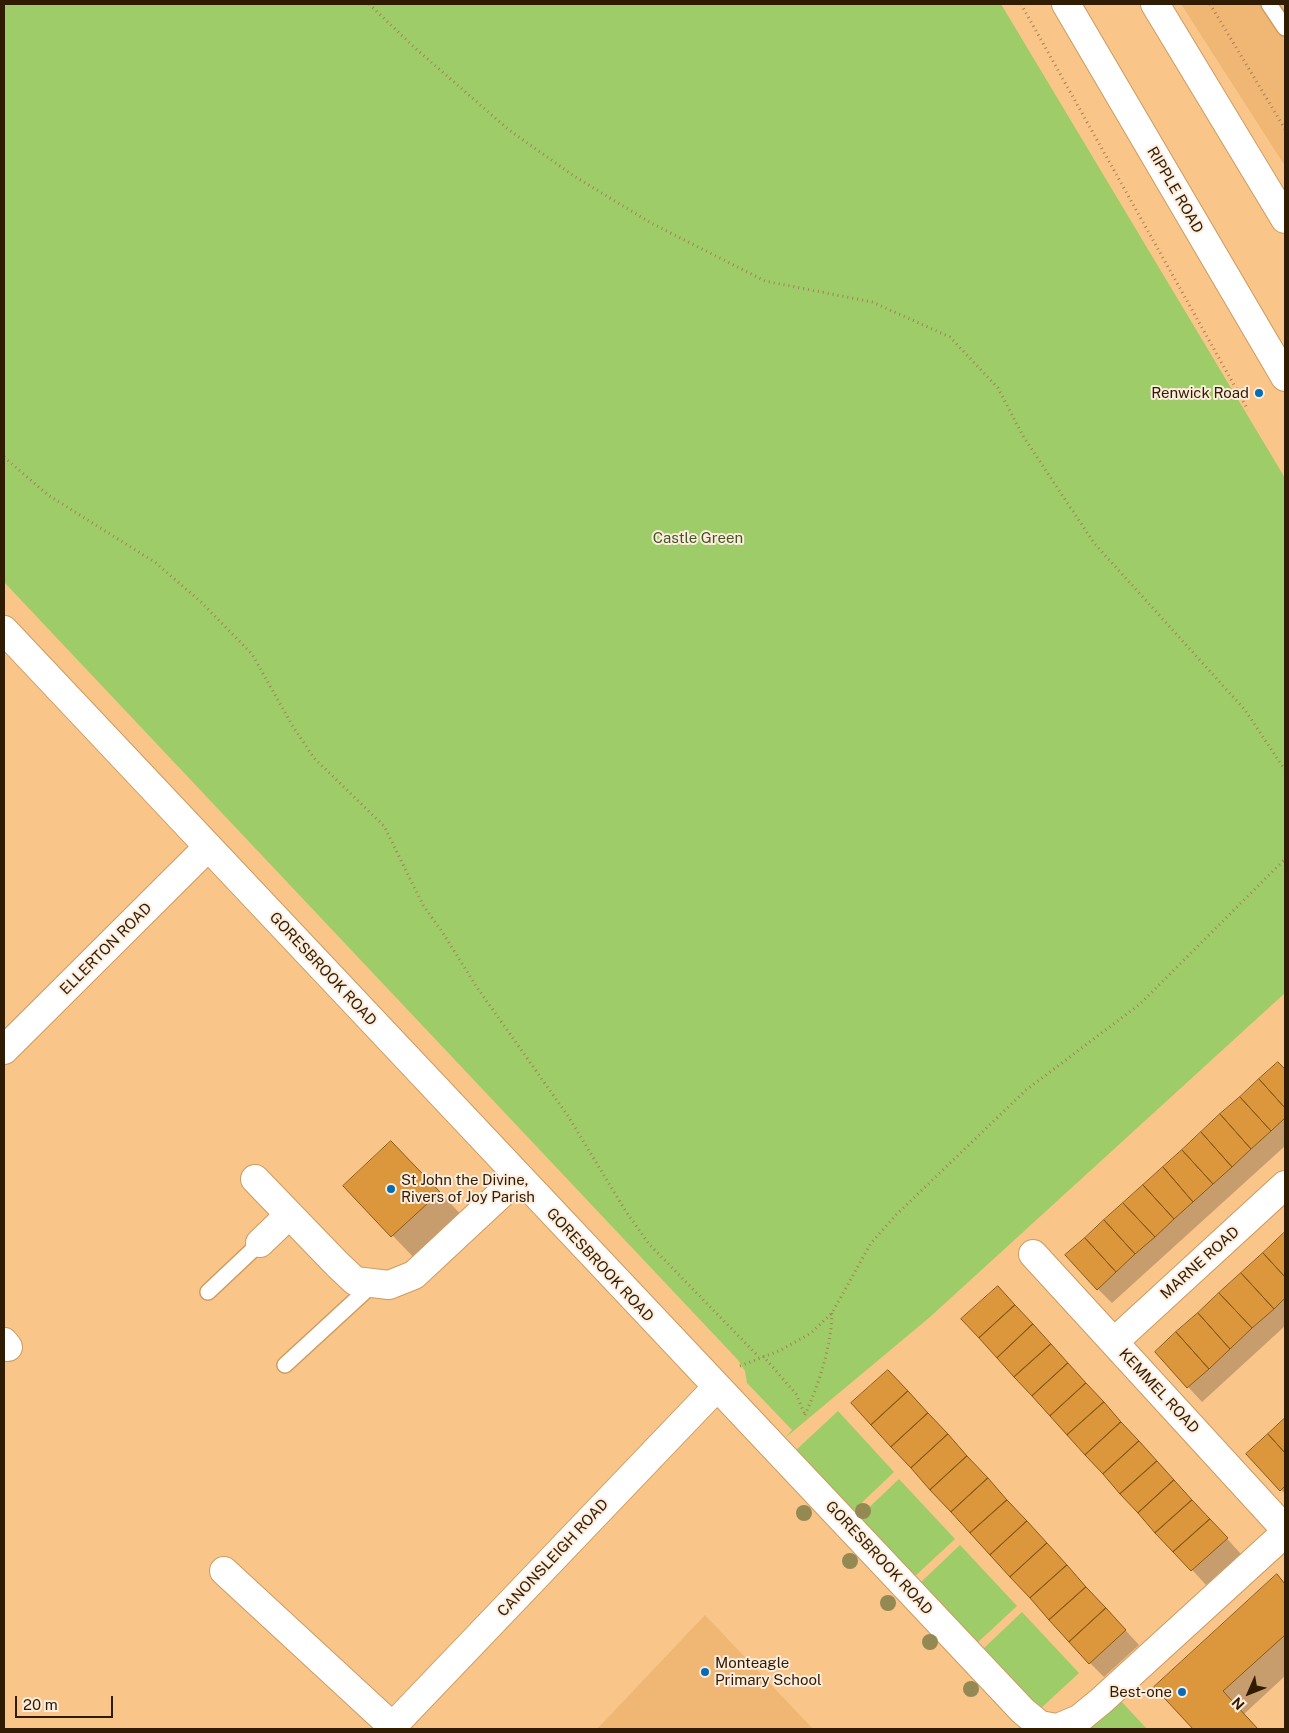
<!DOCTYPE html>
<html>
<head>
<meta charset="utf-8">
<style>
	body { margin:0 }
	#map { position:relative; width:1289px; height:1733px; overflow:hidden; background:#f9c589; font-family:"Public Sans",sans-serif }
	canvas { display:block }
	.frame { position:absolute; inset:0; border:5px solid #2f1c03; pointer-events:none }
	.north { position:absolute; left:1224px; top:1668px; width:50px; height:50px; -webkit-text-stroke:4px #feeddc; paint-order:stroke; rotate:226deg; font-size:14px; font-weight:700; line-height:20px; text-align:center; color:#2f1c03 }
	.north::after { content:''; display:block; margin:auto; width:18px; height:22px; background:#2f1c03; clip-path:polygon(50% 0,100% 100%,50% 72%,0 100%) }
	.scale { position:absolute; left:15px; top:1696px; width:98px; height:22px; box-sizing:border-box; border:2px solid #2f1c03; border-top:0; padding-left:6px; font-size:15px; line-height:18px; white-space:nowrap; color:#2f1c03; -webkit-text-stroke:4px #feeddc; paint-order:stroke }
</style>
</head>
<body>
<div id="map">
<canvas width="1289" height="1733"></canvas>
<div class="frame"></div>
<div class="north">N</div>
<div class="scale">20 m</div>
</div>
<script>
const ctx = document.querySelector('canvas').getContext('2d');
ctx.lineJoin = 'round';
function fill(path, color) {
  ctx.fillStyle = color;
  ctx.fill(path, 'evenodd');
}
function stroke(path, color, width, dash) {
  ctx.strokeStyle = color;
  ctx.lineWidth = width;
  ctx.lineCap = dash ? 'butt' : 'round';
  ctx.setLineDash(dash || []);
  ctx.stroke(path);
}
function label(font, color, halo, rows, align = 'center') {
  ctx.font = font + ' "Public Sans",sans-serif';
  ctx.lineWidth = 4;
  ctx.setLineDash([]);
  ctx.textBaseline = 'middle';
  ctx.strokeStyle = halo;
  ctx.fillStyle = color;
  for (const [text, x, y, turn = 0] of rows) {
    ctx.save();
    ctx.translate(x, y);
    ctx.rotate((+turn || 0) * Math.PI / 180);
    ctx.textAlign = isNaN(turn) ? turn : align;
    if (halo) ctx.strokeText(text, 0, 0);
    ctx.fillText(text, 0, 0);
    ctx.restore();
  }
}
fill(new Path2D(`
	M1181,4h104v162z
	M705,1615l108,114h-216z`), '#f0b774');
fill(new Path2D(`
	M4,4h997l284,474v515l-355,324 -145,121 7,-8 -45,-47 -2,-12 -7,-11 -734,-778z
	M838,1411l56,61 -42,40 -57,-61z
	M899,1479l56,60 -41,38 -56,-59z
	M960,1545l57,61 -41,38 -56,-61z
	M1022,1612l57,61 -40,37 -56,-61z
	M1119,1699l28,30h-59z`), '#9ecc69');
fill(new Path2D(`
	M1278,1063l7,7v76l-173,157 -14,-14z
	M419,1170l48,51 -47,43 -75,-78z
	M1285,1234v92l-83,76 -46,-50z
	M998,1287l243,267 -35,31 -243,-266z
	M902,1386l237,259 -35,32 -14,-14z
	M1285,1420v74l-37,-40z
	M1276,1576l9,9v91l-41,38 14,15h-64l-38,-42z`), '#0003');
const building = new Path2D(`
	M1278,1062l7,7v39l-26,-29z
	M1259,1079l26,29v10l-14,13 -31,-34z
	M1240,1097l31,34 -20,18 -31,-35z
	M1220,1114l31,35 -19,18 -31,-35z
	M1201,1132l31,35 -19,17 -31,-34z
	M391,1141l49,51 -49,45 -48,-51z
	M1182,1150l31,34 -20,18 -30,-35z
	M1163,1167l30,35 -19,17 -31,-34z
	M1143,1185l31,34 -19,18 -32,-34z
	M1123,1203l32,34 -20,17 -31,-34z
	M1104,1220l31,34 -19,18 -31,-34z
	M1284,1233l1,1v43l-22,-24z
	M1085,1238l31,34 -19,18 -32,-35z
	M1263,1253l22,24v21l-11,11 -33,-36z
	M1241,1273l33,36 -22,19 -33,-35z
	M998,1286l17,19 -36,33 -18,-19z
	M1219,1293l33,35 -22,21 -32,-36z
	M1015,1305l18,19 -36,34 -18,-20z
	M1198,1313l32,36 -21,20 -33,-37z
	M1033,1324l18,20 -37,33 -17,-19z
	M1176,1332l33,37 -22,19 -32,-36z
	M1051,1344l17,19 -36,33 -18,-19z
	M1068,1363l18,20 -36,33 -18,-20z
	M888,1370l20,21 -37,34 -20,-22z
	M1086,1383l18,19 -37,33 -17,-19z
	M908,1391l20,22 -37,34 -20,-22z
	M1104,1402l17,20 -36,33 -18,-20z
	M928,1413l20,21 -37,34 -20,-21z
	M1285,1418v35l-17,-19z
	M1121,1422l18,19 -36,33 -18,-19z
	M948,1434l19,22 -37,34 -19,-22z
	M1268,1434l17,19v33l-5,5 -34,-37z
	M1139,1441l18,20 -37,33 -17,-20z
	M967,1456l21,22 -37,34 -21,-22z
	M1157,1461l17,19 -36,33 -18,-19z
	M988,1478l19,22 -37,33 -19,-21z
	M1174,1480l18,20 -37,33 -17,-20z
	M1007,1500l20,21 -37,34 -20,-22z
	M1192,1500l18,19 -37,33 -18,-19z
	M1210,1519l18,19 -37,33 -18,-19z
	M1027,1521l20,22 -37,34 -20,-22z
	M1047,1543l20,22 -37,33 -20,-21z
	M1067,1565l19,22 -37,33 -19,-22z
	M1277,1574l8,10v51l-62,56 35,38h-65l-39,-42z
	M1086,1587l20,21 -37,34 -20,-22z
	M1106,1608l20,22 -37,34 -20,-22z`);
fill(building, '#dc973c');
stroke(building, '#87591a', 1);
const lane = new Path2D(`
	M1269,4l16,24
	M208,1292l52,-49
	M285,1365l87,-80`);
const street = new Path2D(`
	M4,630l1019,1081 17,14 22,4
	M4,1050l204,-203
	M255,1179l82,85 18,17 34,4 25,-10 104,-97
	M260,1243l29,-28
	M1033,1254l252,275
	M4,1342l4,5
	M1114,1342l171,-157
	M224,1571l169,156
	M1060,1727l19,-8 22,-18 184,-168
	M390,1729l326,-341`);
const highway = new Path2D(`
	M1066,4l219,373
	M1155,4l130,215`);
stroke(lane, '#ce9b60', 18);
stroke(street, '#ce9b60', 30);
stroke(highway, '#ce9b60', 30);
stroke(new Path2D(`
	M369,4l46,44 94,82 65,46 77,47 114,58 107,21 78,35 48,51 25,48 71,107 151,167 40,60
	M1021,4l227,406
	M1210,4l75,125
	M4,457l44,38 108,68 45,39 51,52 40,71 22,33 70,68 39,79 20,28 33,53 92,130 57,94 24,34 110,113
	M763,1356l33,38 9,21
	M740,1366l41,-16 30,-17 21,-20 39,-70 25,-28 130,-125 114,-86 145,-145
	M805,1415c14,-32 26,-67 27,-102`), '#a88153', 3, [1, 4]);
stroke(lane, '#fff', 15);
stroke(street, '#fff', 28);
stroke(highway, '#fff', 28);
ctx.fillStyle = '#948853';
for (const [x, y] of [
	[863,1511],
	[804,1513],
	[850,1561],
	[888,1603],
	[930,1642],
	[971,1689]
]) {
  ctx.beginPath();
  ctx.arc(x, y, 8, 0, 2 * Math.PI);
  ctx.fill();
}
for (const [x, y, r, color] of [
	[1259,393,5,"#056cb8"],
	[391,1189,5,"#056cb8"],
	[705,1672,5,"#056cb8"],
	[1182,1692,5,"#056cb8"]
]) {
  const dot = new Path2D();
  dot.arc(x, y, r, 0, 2 * Math.PI);
  ctx.fillStyle = color;
  ctx.fill(dot);
  stroke(dot, '#feeddc', 2);
}
label('15px', '#2f1c03', '#feeddc', [
	["RIPPLE ROAD",1175,190,60],
	["ELLERTON ROAD",106,949,-45],
	["GORESBROOK ROAD",323,969,47],
	["MARNE ROAD",1200,1263,-42],
	["GORESBROOK ROAD",600,1265,47],
	["KEMMEL ROAD",1159,1391,47],
	["CANONSLEIGH ROAD",553,1558,-47],
	["GORESBROOK ROAD",879,1558,47]
]);
label('15px', '#2f1c03', '#feeddc', [
	["Renwick Road",1249,393],
	["St John the Divine,",401,1180,"left"],
	["Rivers of Joy Parish",401,1197,"left"],
	["Monteagle",715,1663,"left"],
	["Primary School",715,1680,"left"],
	["Best-one",1172,1692]
], 'right');
label('15px', '#415726', '#feeddc', [
	["Castle Green",698,538]
]);
</script>
</body>
</html>
